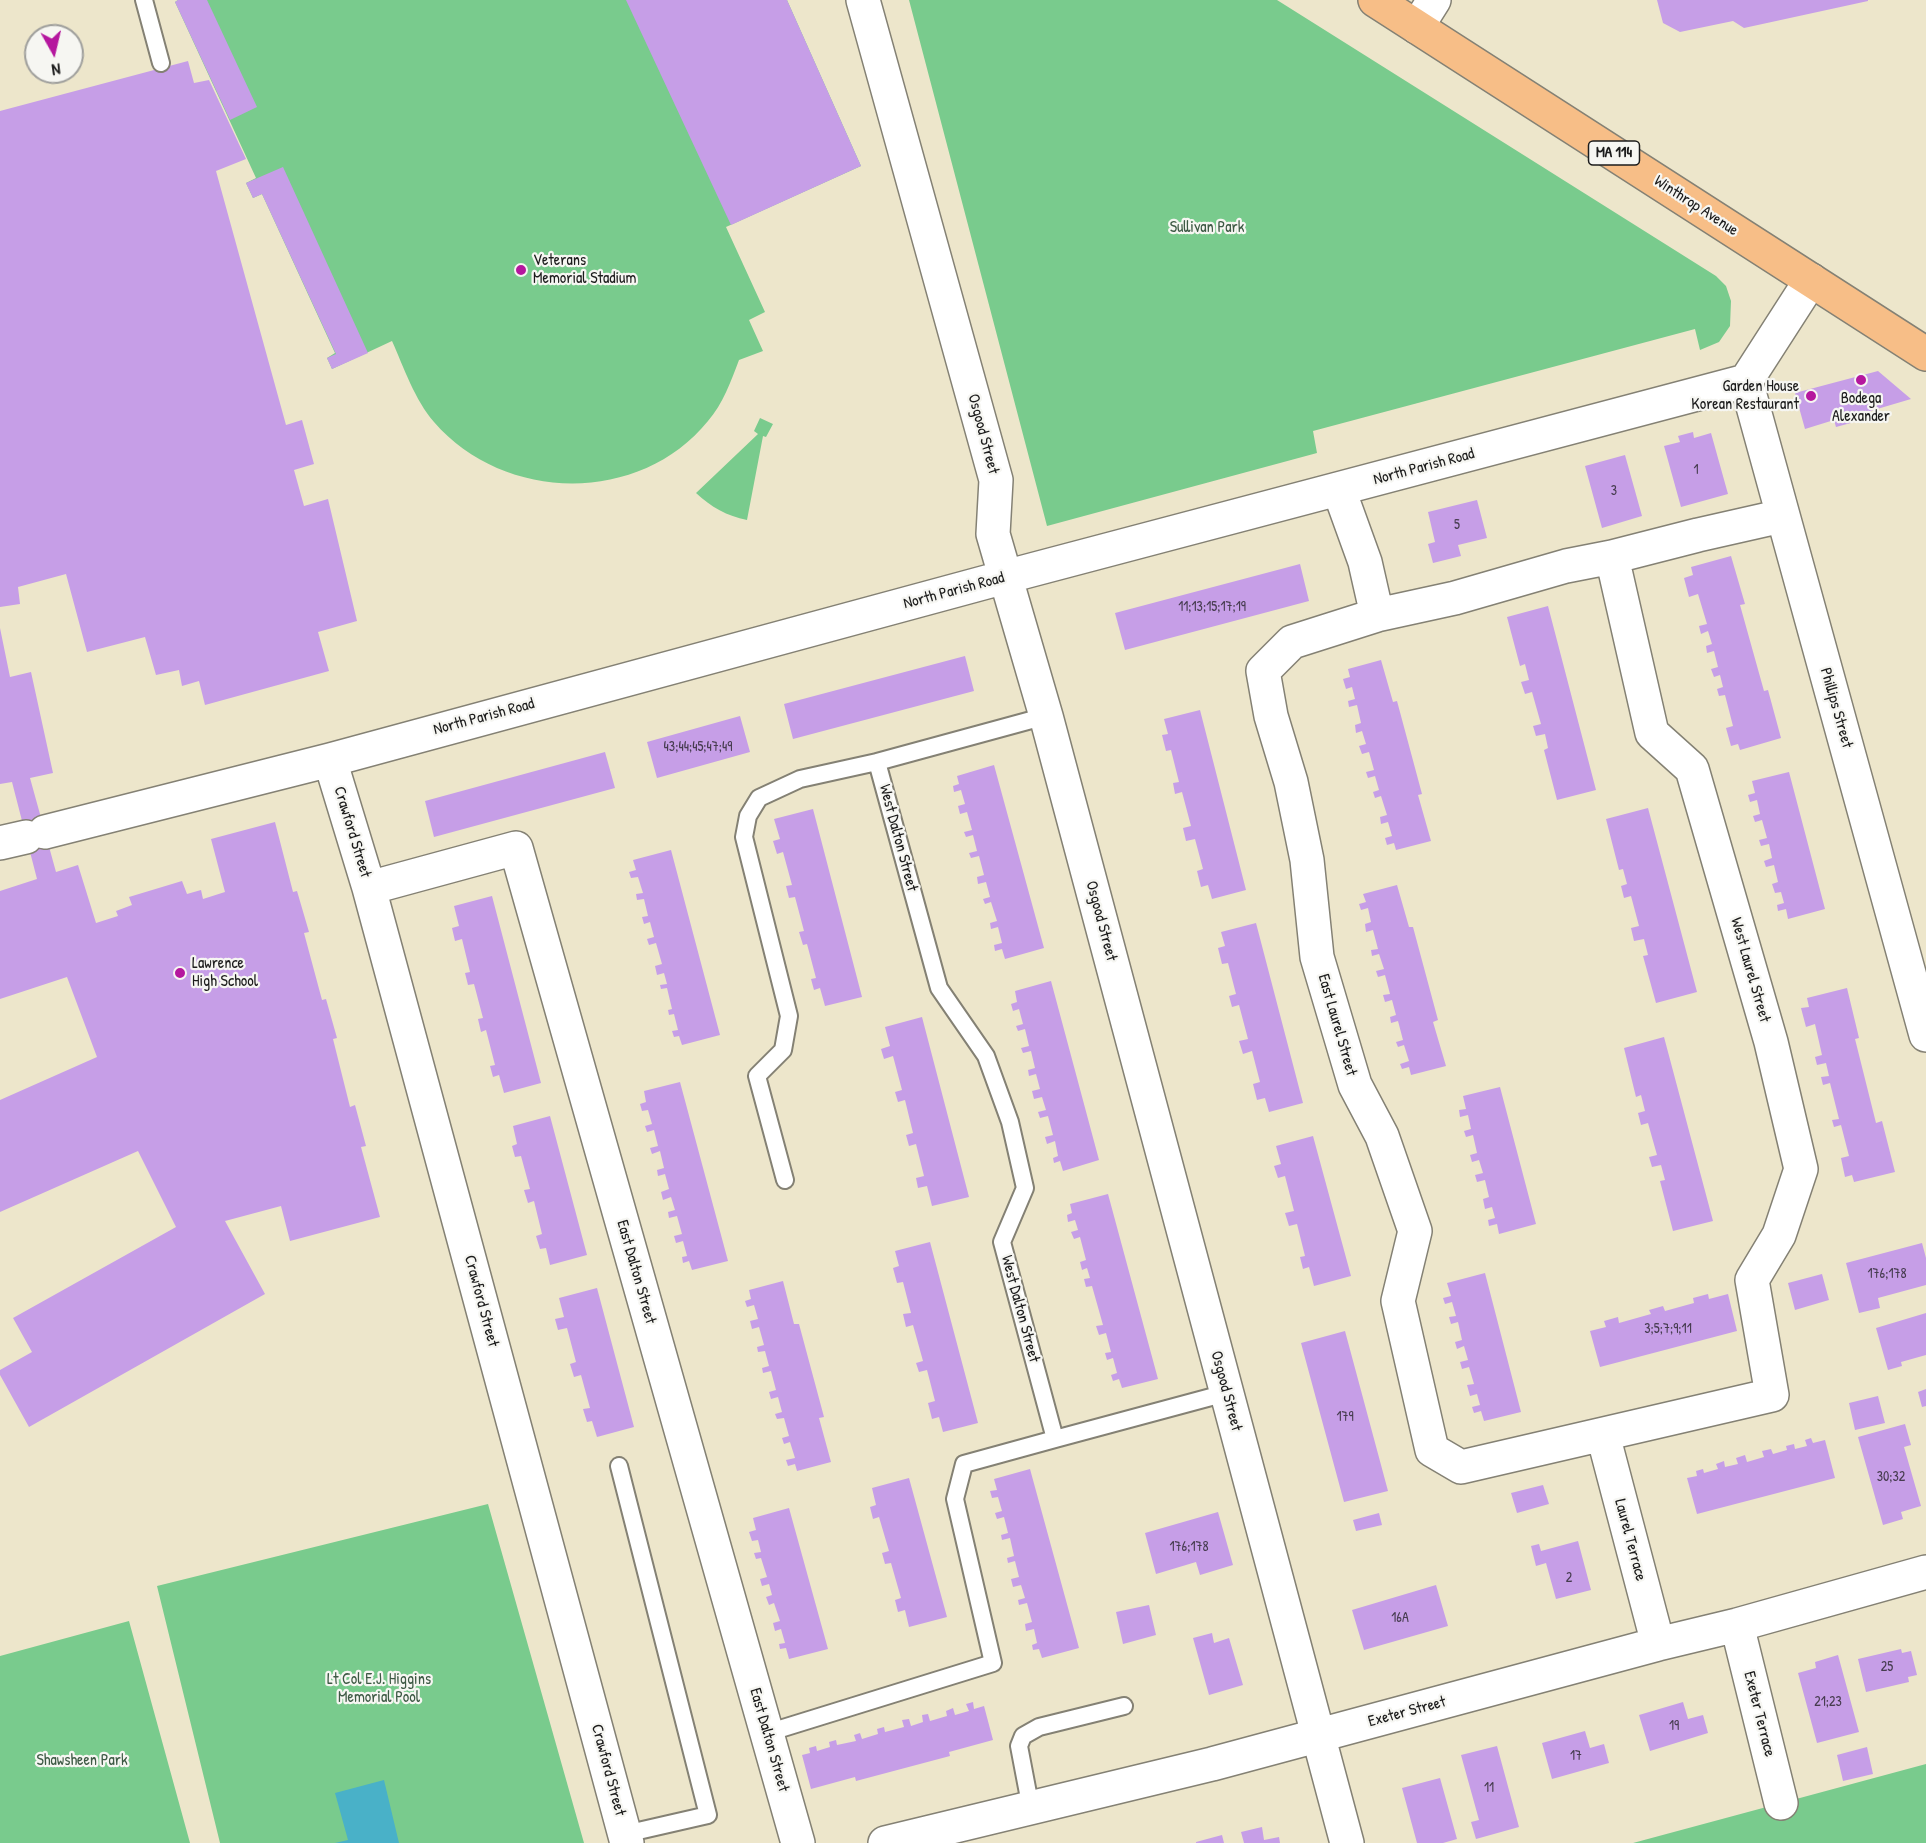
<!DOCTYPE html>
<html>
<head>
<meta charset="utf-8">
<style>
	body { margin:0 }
	#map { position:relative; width:1926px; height:1843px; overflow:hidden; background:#ede6cb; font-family:"Patrick Hand",sans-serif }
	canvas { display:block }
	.north { position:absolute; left:24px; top:24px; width:60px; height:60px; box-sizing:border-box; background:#f6f6f2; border:2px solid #9f9f9c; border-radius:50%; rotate:172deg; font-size:16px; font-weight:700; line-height:24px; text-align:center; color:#1c1c1c }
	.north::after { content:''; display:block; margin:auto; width:21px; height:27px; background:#b5179e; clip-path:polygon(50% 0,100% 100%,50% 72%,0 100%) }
</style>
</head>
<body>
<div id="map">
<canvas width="1926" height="1843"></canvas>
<div class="north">N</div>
</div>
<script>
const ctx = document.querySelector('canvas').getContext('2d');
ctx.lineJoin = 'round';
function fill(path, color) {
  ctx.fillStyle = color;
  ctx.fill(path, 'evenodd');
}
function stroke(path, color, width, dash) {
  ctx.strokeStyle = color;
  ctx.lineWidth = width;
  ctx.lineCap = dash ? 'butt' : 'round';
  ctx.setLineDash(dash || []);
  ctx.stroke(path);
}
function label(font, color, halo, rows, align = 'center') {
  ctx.font = font + ' "Patrick Hand",sans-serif';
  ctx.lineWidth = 4.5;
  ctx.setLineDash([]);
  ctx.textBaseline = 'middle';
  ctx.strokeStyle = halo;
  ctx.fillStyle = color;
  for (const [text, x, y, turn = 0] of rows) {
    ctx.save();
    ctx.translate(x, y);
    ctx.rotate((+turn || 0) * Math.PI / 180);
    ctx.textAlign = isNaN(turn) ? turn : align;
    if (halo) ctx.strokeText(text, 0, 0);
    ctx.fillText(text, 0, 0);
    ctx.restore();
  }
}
fill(new Path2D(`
	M178,0h609l74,166 -135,61 39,85 -16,8 14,31 -24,9c-8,21 -16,44 -31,61 -68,84 -204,82 -274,1 -19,-22 -30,-54 -42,-81l-60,28 -5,-11 8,-5 -73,-159 -9,4 -7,-15 10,-5 -81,-176z
	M909,0h368l439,276 10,10 5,15 -1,25 -11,16 -19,8 -5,-21 -382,102 4,22 -270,73z
	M760,418l13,6 -7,13 -3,-1 -16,84c-20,-4 -36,-13 -51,-27l62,-59 -4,-3z
	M488,1504l96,339h-364l-63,-257z
	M129,1621l61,222h-190v-187z
	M1926,1764v79h-293z`), '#79cb8d');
fill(new Path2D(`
	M384,1780l15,63h-64l13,-3 -13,-47z`), '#49b1c8');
fill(new Path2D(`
	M178,0h29l50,107 -27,13 -55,-118z
	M626,0h161l74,166 -130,59z
	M1657,0h211v1l-124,27 -11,-7 -53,11 -17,-9z
	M188,61l6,22 15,-3 37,79 -30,12 70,254 16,-5 12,44 -20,6 10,36 24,-7 29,122 -39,11 11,39 -124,34 -6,-24 -17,5 -3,-16 -23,5 -11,-38 -58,15 -21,-78 -48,13 2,17 -20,3v-496z
	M283,167l85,186 -36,16 -5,-11 9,-4 -74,-160 -9,4 -7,-15z
	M1878,371l33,28 -44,13 2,6 -33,9 -2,-7 -29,9 -10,-36z
	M1693,432l1,6 17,-5 17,61 -47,13 -17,-61 16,-4 -2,-6z
	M1625,455l17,61 -40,12 -17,-62z
	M1477,500l10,38 -29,7 3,11 -28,7 -5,-19 7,-2 -7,-30z
	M1731,556l14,48 -5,1 24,86 4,-1 13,48 -41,12 -2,-6 -7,2 -5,-18 7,-2 -8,-31 -6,1 -2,-7 6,-2 -3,-12 -6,2 -3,-8 7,-2 -4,-16 -7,2 -1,-7 6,-2 -4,-13 -7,3 -2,-8 8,-2 -9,-30 -9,3 -5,-19 9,-3 -2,-8z
	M1300,564l9,37 -184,49 -10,-37z
	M1548,606l48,184 -39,10 -13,-50 4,-2 -3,-14 -9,2 -3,-10 8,-2 -9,-32 -7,2 -4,-12 8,-2 -4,-16 -5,2 -13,-49z
	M0,628l10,49 21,-5 22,101 -23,5 26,94 22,-7 18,58 22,-7 -2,-5 16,-6 -3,-8 53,-16 5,13 14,-4 2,9 22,-7 -14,-53 64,-17 18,70 4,-1 12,41 -5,1 18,67 4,-1 11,39 -4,1 17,68 5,-2 11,41 -5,1 19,70 -90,24 -9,-35 -56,15 40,73 -236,133 -29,-52v-5l32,-18 -19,-34 163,-91 -38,-76 -138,61v-112l97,-43 -30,-80 -67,22v-108l37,-12 -25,-97 -12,2z
	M965,656l9,35 -181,48 -9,-35z
	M1381,660l12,42 4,-1 25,93 -4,1 13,46 -35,9 -2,-7 -7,2 -2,-7 7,-2 -4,-14 -7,2 -1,-7 7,-2 -6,-19 -6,2 -2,-6 6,-2 -4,-14 -7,2 -2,-6 8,-2 -5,-18 -7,2 -3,-8 7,-2 -4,-13 -6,2 -1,-8 6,-2 -4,-18 -8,2 -1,-6 7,-2 -3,-12 -6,2 -3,-10 7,-2 -2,-8z
	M1200,710l46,180 -34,9 -4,-14 -7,2 -4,-16 6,-2 -8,-30 -9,2 -3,-13 8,-2 -9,-34 -7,2 -2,-11 6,-1 -8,-32 -5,1 -4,-16 6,-1 -4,-15z
	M740,716l10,36 -93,26 -10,-36z
	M605,752l10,36 -181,49 -9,-36z
	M994,765l50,183 -39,11 -3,-10 -7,2 -1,-6 8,-2 -4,-16 -7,2 -1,-6 7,-2 -6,-19 -6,2 -2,-5 7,-2 -4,-15 -8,2 -1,-7 7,-2 -5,-19 -8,2 -2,-5 8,-2 -4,-16 -7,2 -2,-5 8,-2 -5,-18 -7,2 -2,-8 7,-2 -4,-14 -7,2 -1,-6 6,-2 -2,-8z
	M1789,772l36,137 -37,10 -2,-10 -8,2 -1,-6 7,-2 -3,-11 -6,1 -3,-9 6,-2 -4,-17 -8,2 -2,-6 8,-3 -3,-14 -8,2 -2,-6 8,-2 -5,-18 -7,2 -2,-6 7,-2 -3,-14 -7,2 -2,-7 7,-2 -3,-12z
	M1648,808l49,184 -41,11 -13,-47 5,-1 -4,-16 -10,2 -3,-13 8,-2 -8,-30 -7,2 -3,-12 6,-2 -4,-15 -4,1 -13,-51z
	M813,809l49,188 -37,9 -5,-18 -6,2 -3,-11 5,-1 -9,-34 -4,1 -4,-13 5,-1 -9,-34 -6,1 -3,-12 6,-1 -9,-33 -6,2 -4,-13 7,-2 -6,-20z
	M671,850l49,185 -38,10 -3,-9 -5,1 -2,-6 6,-1 -4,-16 -5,1 -1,-5 4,-1 -5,-21 -6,1 -1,-4 7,-1 -3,-11 -7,2 -2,-9 7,-2 -6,-21 -7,2 -2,-6 7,-2 -4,-15 -6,2 -2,-7 6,-1 -4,-17 -7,1 -1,-6 7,-1 -5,-16 -7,1 -2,-6 7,-2 -3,-10z
	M1397,885l12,42h4l25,93 -5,2 13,44 -35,9 -2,-8 -7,2 -2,-5 9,-3 -5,-16 -6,2 -2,-5 7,-2 -5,-19 -7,2 -1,-6 6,-2 -4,-15 -7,2 -2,-7 7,-1 -5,-19 -7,2 -2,-6 8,-2 -5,-15 -7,2 -1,-6 7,-1 -5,-19 -7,2 -1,-8 6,-2 -3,-14 -7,2 -2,-6 7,-2 -3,-8z
	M492,896l49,187 -37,10 -5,-18 -6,2 -3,-11 5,-1 -9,-35 -5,2 -3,-13 5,-1 -9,-34 -6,1 -3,-12 5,-1 -8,-33 -7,2 -3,-13 7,-2 -5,-20z
	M1256,923l47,180 -34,9 -4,-14 -8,2 -4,-16 7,-2 -8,-31 -9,3 -4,-13 9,-2 -9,-34 -7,2 -3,-11 7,-2 -8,-31 -6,1 -4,-16 7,-2 -4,-14z
	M1051,981l48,179 -36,11 -3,-10 -6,2 -1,-5 5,-2 -3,-15 -8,3 -2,-7 8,-2 -5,-19 -8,2 -2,-6 8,-2 -4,-13 -8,2 -2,-8 8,-2 -4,-15 -7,2 -1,-6 7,-2 -4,-17 -8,2 -2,-5 8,-2 -4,-17 -7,2 -2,-5 7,-2 -4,-15 -6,2 -2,-7 6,-2 -2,-11z
	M1847,988l12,50 -4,1 21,84 6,-2 13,51 -41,10 -2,-7 -7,2 -4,-19 8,-2 -8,-31 -7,2 -2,-7 7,-1 -9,-36 -7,2 -2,-8 8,-1 -3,-13 -9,2 -2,-8 7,-2 -7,-31 -9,3 -5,-19 8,-1 -2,-9z
	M922,1017l47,180 -37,9 -5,-20 -9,2 -2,-10 8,-2 -8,-32 -7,2 -3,-11 7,-2 -8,-33 -7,2 -3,-10 7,-2 -9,-34 -9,3 -3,-10 9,-3 -5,-19z
	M1664,1037l49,184 -40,10 -13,-50 5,-1 -4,-15 -9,2 -3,-10 8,-2 -9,-32 -7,2 -3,-12 7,-2 -4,-16 -5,2 -12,-49z
	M680,1082l48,179 -36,9 -3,-9 -6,2 -1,-6 5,-1 -4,-15 -7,2 -2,-7 8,-2 -5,-18 -8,2 -1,-6 7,-2 -4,-13 -8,3 -2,-8 8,-3 -4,-15 -7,2 -1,-6 7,-2 -4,-17 -8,3 -2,-6 8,-2 -4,-16 -7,2 -2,-6 7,-2 -4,-14 -6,1 -2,-7 6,-2 -2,-11z
	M1500,1087l36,137 -37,10 -2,-10 -8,2 -1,-6 7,-2 -3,-11 -7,2 -2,-10 6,-2 -4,-17 -8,2 -2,-7 8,-2 -4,-13 -7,2 -2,-7 7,-2 -4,-18 -7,2 -2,-6 7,-2 -3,-14 -8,2 -1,-7 7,-1 -3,-13z
	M550,1116l37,139 -37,10 -4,-17 -6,1 -4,-13 6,-2 -8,-33 -6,2 -4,-13 6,-1 -9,-33 -6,1 -3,-11 5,-2 -4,-18z
	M1313,1136l38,140 -37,10 -5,-19 -6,2 -3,-12 5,-1 -8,-32 -8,2 -4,-13 9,-2 -9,-35 -7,2 -4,-12 7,-2 -5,-18z
	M1108,1194l50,185 -36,9 -3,-9 -6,2 -2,-6 6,-2 -4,-15 -6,2 -2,-7 6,-1 -5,-19 -7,2 -3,-9 7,-1 -11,-39 -6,1 -2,-8 6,-1 -3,-10 -5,2 -2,-8 6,-2 -6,-23 -6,2 -3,-7 7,-2 -3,-10 -7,2 -1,-7 5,-2 -2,-9z
	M930,1242l48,181 -35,9 -4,-15 -7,2 -4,-16 7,-2 -8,-31 -8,2 -3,-9 7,-2 -10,-36 -7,2 -3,-13 8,-1 -8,-31 -6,1 -4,-15 6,-2 -4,-15z
	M1922,1243l4,15v27l-48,13 2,10 -21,5 -13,-50z
	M1485,1273l36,139 -37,9 -3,-10 -7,2 -2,-6 8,-2 -3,-11 -7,2 -3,-11 7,-1 -5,-17 -7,2 -2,-7 8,-2 -4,-14 -7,3 -2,-7 7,-2 -4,-18 -7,2 -2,-7 7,-1 -4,-14 -7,2 -2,-6 8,-2 -4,-13z
	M1822,1274l7,26 -34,10 -7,-27z
	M783,1281l11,43h5l25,93 -5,1 12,44 -34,9 -2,-7 -7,2 -2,-6 9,-2 -5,-16 -6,2 -2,-6 7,-2 -5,-18 -7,1 -2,-5 7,-2 -4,-15 -7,2 -2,-7 7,-2 -5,-19 -8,2 -1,-5 7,-2 -4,-15 -7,1 -1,-5 7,-2 -5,-18 -7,2 -2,-8 8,-2 -4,-14 -7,2 -2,-6 6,-2 -2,-9z
	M597,1288l37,139 -37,10 -5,-16 -5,1 -4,-13 7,-1 -9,-33 -7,2 -4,-13 6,-2 -9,-34 -9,2 -3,-11 9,-2 -5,-19z
	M1708,1294l1,5 19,-5 9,37 -137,36 -10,-36 16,-4 -2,-6 14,-4 1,6 32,-9 -2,-4 14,-4 2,5 29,-8 -1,-5z
	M1926,1313v42l-25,7 1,4 -14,4 -12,-42z
	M1345,1331l43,160 -44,11 -43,-159z
	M1926,1389v17l-4,1 -4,-15z
	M1878,1396l7,27 -30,7 -6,-27z
	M1905,1424l6,21 -7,2 17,59 -20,6 2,7 -20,6 -25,-88z
	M1811,1438l2,5 12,-3 10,38 -138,36 -10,-36 10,-2 -1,-5 7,-2 1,4 14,-4 -2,-5 8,-3 1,6 13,-3 -2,-6 9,-3 2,7 17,-5 -2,-6 9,-2 2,5 14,-4 -1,-4 8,-2 1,5 12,-3 -2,-6z
	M1030,1469l49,179 -37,10 -3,-9 -6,1 -1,-5 5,-2 -3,-14 -8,2 -1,-7 7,-2 -5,-19 -8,2 -1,-5 7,-2 -4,-13 -8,2 -2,-8 8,-2 -4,-16 -7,2 -1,-5 7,-2 -4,-18 -8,2 -1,-5 7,-2 -4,-16 -7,2 -2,-6 7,-2 -4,-14 -6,1 -2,-7 7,-1 -3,-11z
	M909,1478l38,139 -38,10 -4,-17 -7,2 -3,-12 6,-2 -10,-35 -6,1 -3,-11 7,-2 -10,-34 -6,2 -3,-12 6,-2 -4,-17z
	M1543,1485l6,19 -32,9 -6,-20z
	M789,1508l39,141 -39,10 -3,-11 -6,1 -1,-5 6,-1 -4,-14 -6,2 -2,-8 7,-2 -6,-18 -5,2 -3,-8 6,-2 -3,-11 -7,2 -2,-7 7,-2 -6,-19 -5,1 -2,-6 7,-1 -3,-12 -6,1 -3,-9 7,-2 -3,-12z
	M1218,1512l15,53 -33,10 -4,-13 -40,12 -11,-41z
	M1379,1513l3,12 -26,6 -3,-11z
	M1578,1541l13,49 -35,9 -10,-36 -10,3 -5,-20 8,-2 2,7z
	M1436,1585l12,41 -84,24 -12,-40z
	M1149,1605l7,30 -33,9 -7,-32z
	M1212,1633l2,10 15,-5 14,47 -34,10 -16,-57z
	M1901,1649l1,4 9,-2 6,24 -9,2 1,5 -43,10 -8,-33z
	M1838,1655l21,77 -42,11 -19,-70 18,-5 -1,-6z
	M973,1702l1,7 10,-3 9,34 -44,12 1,4 -94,25 -1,-4 -44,12 -9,-34 8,-2 -1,-5 7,-2 1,5 13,-4 -1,-5 7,-2 1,5 19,-4 -2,-6 6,-2 2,6 16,-5 -1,-5 7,-2 1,5 19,-5 -2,-7 7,-1 2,7 12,-4 -1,-7 6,-1 2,7 17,-5 -1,-5 7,-3 2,7 14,-4 -3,-7z
	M1683,1702l5,17 15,-4 5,18 -58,18 -11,-36z
	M1585,1731l5,17 14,-4 5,19 -57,16 -10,-36z
	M1497,1746l22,81 -43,12 -5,-17 8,-2 -18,-65z
	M1867,1747l6,27 -30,7 -6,-26z
	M1440,1778l17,61 -14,4h-26l-15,-55z
	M1262,1827l2,13 15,-3 1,6h-36l-3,-11z
	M1222,1835l2,8h-28v-1z`), '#c69ee7');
const service = new Path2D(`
	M144,0l17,63
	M785,1180l-28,-104 26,-26 6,-34 -45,-179 4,-21 11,-18 41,-19 77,-17
	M1055,1439l171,-46
	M619,1466l89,349 -83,19
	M767,1733l226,-70 -38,-164 9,-35 91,-25 -53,-197 23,-54 -15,-66 -24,-66 -47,-68 -62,-226 169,-46
	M1031,1809l-12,-63 4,-10 16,-9 85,-21`);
const minor = new Path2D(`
	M863,0l133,480 -3,54 53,182 301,1127
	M1417,27l17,-27
	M1746,381l180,654
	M1339,490l26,72 12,53 -85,27 -29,29 8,45 20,66 16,78 10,97 38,128 27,51 33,95 -17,70 34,149 29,17 311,-72 -20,-115 27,-45 22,-66 -30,-127 -79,-273 -40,-36 -40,-176 86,-22 84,-19
	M1377,615l78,-17 111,-32 46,-9
	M330,760l39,128 258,955
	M45,832l285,-72 675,-183 741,-196 65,-101
	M0,843l26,-6
	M369,888l147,-40 282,995
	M1603,1435l55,209
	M1737,1625l44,178
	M885,1843l327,-79 446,-120 79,-19 189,-53`);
const primary = new Path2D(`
	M1375,0l551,354`);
stroke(service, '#848174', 20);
stroke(minor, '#848174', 36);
stroke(primary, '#848174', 36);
stroke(service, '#fff', 16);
stroke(minor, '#fff', 33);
stroke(primary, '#f7be87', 33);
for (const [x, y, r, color] of [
	[521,270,6,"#b5179e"],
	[1861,380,6,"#b5179e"],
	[1811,396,6,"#b5179e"],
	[180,973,6,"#b5179e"]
]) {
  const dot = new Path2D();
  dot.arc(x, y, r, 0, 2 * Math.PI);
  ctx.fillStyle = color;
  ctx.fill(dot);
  stroke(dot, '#f6f6f2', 2);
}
label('14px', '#463c4f', null, [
	["1",1696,470],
	["3",1614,491],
	["5",1457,525],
	["11;13;15;17;19",1212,607],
	["43;44;45;47;49",698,747],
	["176;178",1887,1274],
	["3;5;7;9;11",1668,1329],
	["179",1345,1417],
	["30;32",1891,1477],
	["176;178",1189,1547],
	["2",1569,1578],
	["16A",1400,1618],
	["25",1887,1667],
	["21;23",1828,1702],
	["19",1674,1726],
	["17",1576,1756],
	["11",1489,1788]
]);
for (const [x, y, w] of [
	[1614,153,51]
]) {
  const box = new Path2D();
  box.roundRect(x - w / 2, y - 12, w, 24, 4.5);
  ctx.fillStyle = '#f6f6f2';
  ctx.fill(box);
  stroke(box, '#1c1c1c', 1.5);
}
label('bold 15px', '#1c1c1c', null, [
	["MA 114",1614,153]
]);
label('16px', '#1c1c1c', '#f6f6f2', [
	["Winthrop Avenue",1696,206,33],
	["Osgood Street",983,434,75],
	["North Parish Road",1424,467,-15],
	["North Parish Road",954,591,-15],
	["Phillips Street",1836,708,74],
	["North Parish Road",484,717,-15],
	["Crawford Street",352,832,73],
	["West Dalton Street",898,838,75],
	["Osgood Street",1101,921,75],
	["West Laurel Street",1750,970,74],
	["East Laurel Street",1337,1025,74],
	["East Dalton Street",636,1272,74],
	["Crawford Street",481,1301,75],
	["West Dalton Street",1020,1309,75],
	["Osgood Street",1226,1391,75],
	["Laurel Terrace",1630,1540,75],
	["Exeter Street",1407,1712,-15],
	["Exeter Terrace",1759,1714,76],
	["East Dalton Street",769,1740,74],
	["Crawford Street",608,1770,75]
]);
label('16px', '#3d5944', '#f6f6f2', [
	["Sullivan Park",1207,228],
	["Lt Col E.J. Higgins",379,1680],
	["Memorial Pool",379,1698],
	["Shawsheen Park",82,1761]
]);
label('16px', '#1c1c1c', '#f6f6f2', [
	["Veterans",533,261],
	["Memorial Stadium",533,279],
	["Garden House",1799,387,"right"],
	["Korean Restaurant",1799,405,"right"],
	["Bodega",1861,399,"center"],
	["Alexander",1861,417,"center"],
	["Lawrence",192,964],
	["High School",192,982]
], 'left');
</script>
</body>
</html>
